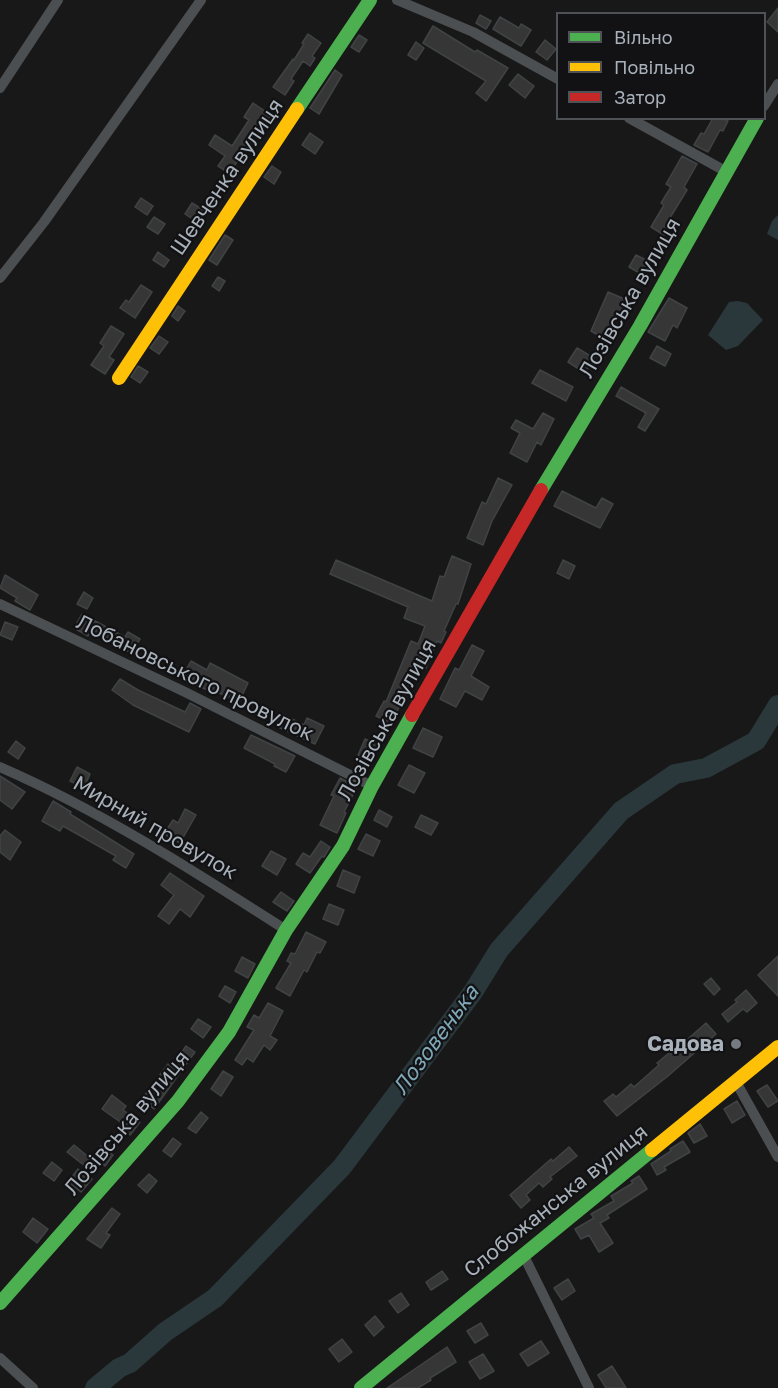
<!DOCTYPE html>
<html>
<head>
<meta charset="utf-8">
<style>
	body { margin:0 }
	#map { position:relative; width:778px; height:1388px; overflow:hidden; background:#181818; font-family:"Golos Text",sans-serif }
	canvas { display:block }
	.legend { position:absolute; left:556px; top:12px; width:210px; height:108px; box-sizing:border-box; background:#121214; border:2px solid #4e5256; margin:0; padding:8px 10px; list-style:none; font-size:18px; color:#a8b1ba }
	.legend li { display:flex; align-items:center; gap:12px; height:30px }
	.legend b { width:30px; border:2px solid #4e5256 }
</style>
</head>
<body>
<div id="map">
<canvas width="778" height="1388"></canvas>
<ul class="legend">
<li><b style="height:8px;background:#4caf50"></b>Вільно</li>
<li><b style="height:8px;background:#ffc107"></b>Повільно</li>
<li><b style="height:8px;background:#c62828"></b>Затор</li>
</ul>
</div>
<script>
const ctx = document.querySelector('canvas').getContext('2d');
ctx.lineJoin = 'round';
function fill(path, color) {
  ctx.fillStyle = color;
  ctx.fill(path, 'evenodd');
}
function stroke(path, color, width, dash) {
  ctx.strokeStyle = color;
  ctx.lineWidth = width;
  ctx.lineCap = dash ? 'butt' : 'round';
  ctx.setLineDash(dash || []);
  ctx.stroke(path);
}
function label(font, color, halo, rows, align = 'center') {
  ctx.font = font + ' "Golos Text",sans-serif';
  ctx.lineWidth = 4.5;
  ctx.setLineDash([]);
  ctx.textBaseline = 'middle';
  ctx.strokeStyle = halo;
  ctx.fillStyle = color;
  for (const [text, x, y, turn = 0] of rows) {
    ctx.save();
    ctx.translate(x, y);
    ctx.rotate((+turn || 0) * Math.PI / 180);
    ctx.textAlign = isNaN(turn) ? turn : align;
    if (halo) ctx.strokeText(text, 0, 0);
    ctx.fillText(text, 0, 0);
    ctx.restore();
  }
}
fill(new Path2D(`
	M778,215v25l-11,-6 5,-13z
	M738,301l9,2 16,17 -25,26 -12,4 -18,-15 21,-33z`), '#2a373b');
stroke(new Path2D(`
	M95,1388l24,-20 11,-5 35,-31 50,-34 127,-131 131,-175 26,-42 122,-139 54,-37 31,-6 50,-27 22,-36`), '#2a373b', 20);
const building = new Path2D(`
	M778,8v24l-11,-10z
	M480,15l11,6 -5,8 -10,-6z
	M500,17l19,11 2,-4 10,6 -10,16 -28,-17z
	M433,26l42,26 2,-2 31,18 -22,33 -10,-8 10,-12 -63,-38z
	M308,34l13,9 -9,13 3,2 -5,8 -7,-5 -12,18 3,2 -9,14 -12,-8 20,-28 1,1 10,-16 -2,-1z
	M359,35l8,5 -8,12 -8,-5z
	M545,40l11,9 -9,11 -11,-8z
	M416,42l8,6 -8,12 -8,-5z
	M335,70l7,5 -23,39 -9,-6z
	M518,74l16,12 -9,12 -16,-13z
	M253,103l18,12 -42,58 -11,-7 7,-10 -16,-11 6,-10 17,11 17,-26 -5,-3z
	M713,118h10l5,3 -5,10 -3,-1 -12,22 -14,-7 7,-12 3,1z
	M310,133l13,9 -8,12 -13,-9z
	M682,156l15,8 -13,23 3,3 -19,31 3,2 -7,12 -13,-8 13,-22 -3,-2 10,-16 -5,-3z
	M272,166l9,6 -7,12 -10,-7z
	M141,198l12,8 -6,9 -12,-8z
	M192,203l13,8 -7,12 -13,-9z
	M154,217l11,7 -7,10 -11,-7z
	M225,235l8,5 -16,25 -8,-5z
	M158,252l11,8 -5,7 -11,-7z
	M636,255l14,7 -7,13 -14,-8z
	M218,277l7,4 -6,10 -7,-5z
	M141,285l11,7 -17,26 -15,-10 6,-8 3,2z
	M608,292l19,8 -7,16 -2,-1 -13,24 -14,-8z
	M669,298l18,10 -10,20 -4,-3 -8,16 -17,-9z
	M178,306l7,5 -7,10 -6,-5z
	M111,326l13,8 -15,23 5,3 -9,14 -14,-9 13,-19 -4,-3z
	M159,336l9,6 -9,12 -9,-6z
	M657,346l14,8 -6,12 -15,-8z
	M577,348l17,10 -9,15 -17,-11z
	M138,366l10,6 -8,11 -9,-6z
	M540,370l33,17 -7,14 -34,-18z
	M621,387l38,22 -14,22 -7,-4 8,-14 -30,-17z
	M543,413l11,6 -13,26 -4,-3 -10,20 -17,-9 10,-20 -9,-5 5,-8 17,9z
	M498,478l14,7 -20,36 -9,24 -16,-7 15,-36 4,2z
	M562,491l34,17 6,-10 11,6 -13,24 -46,-22z
	M452,556l19,8 -13,40h-2l-12,27 2,1 -5,11 -4,-2 -11,27 -5,-3 -30,58 -15,-7 8,-15 2,1 25,-61 7,3 7,-18 -21,-8 4,-11 -78,-33 6,-14 96,41 8,-25 4,1z
	M563,560l12,6 -6,13 -12,-6z
	M5,575l33,20 -8,15 -15,-9 2,-3 -17,-10z
	M84,592l9,6 -6,11 -10,-5z
	M82,614l43,23 3,-5 12,7 -9,14 -41,-22 -2,5 -14,-8z
	M5,622l13,5 -6,13 -12,-5z
	M472,645l12,6 -13,25 18,11 -7,13 -17,-9 -9,16 -16,-8 15,-31 4,2z
	M191,661l16,9 3,-7 38,20 -9,19 -26,-12 -1,2 -16,-7 -14,-8z
	M120,679l18,11 47,22 5,-9 11,6 -12,23 -56,-27 -21,-15z
	M282,714l22,11 3,-7 17,8 -9,18 -39,-18z
	M423,728l19,9 -9,20 -20,-9z
	M251,735l44,21 -9,16 -12,-6 1,-2 -31,-16z
	M365,739l14,6 -7,16 -14,-6z
	M16,741l9,7 -7,11 -10,-7z
	M409,765l16,8 -11,20 -16,-8z
	M77,767l13,7 -6,14 -14,-7z
	M0,776l25,16 -13,17 -12,-9z
	M340,778l17,9 -13,25 2,1 -9,20 -17,-8 14,-29 -3,-1z
	M53,801l18,11 -1,2 64,40 -8,14 -13,-8 3,-4 -53,-30 -3,5 -18,-10z
	M185,809l11,6 -16,28 -16,-9 9,-14 5,3z
	M379,810l13,7 -5,10 -13,-7z
	M421,815l17,8 -7,12 -16,-8z
	M5,830l16,12 -11,18 -10,-8v-16z
	M366,834l14,7 -7,15 -15,-7z
	M321,841l9,6 -6,10 -2,-1 -12,17 -14,-9 7,-11 7,4z
	M271,851l15,8 -9,16 -15,-9z
	M343,870l17,7 -6,16 -17,-7z
	M170,873l34,23 -14,21 -10,-8 -11,15 -11,-8 16,-21 -13,-10z
	M281,892l13,9 -7,10 -14,-9z
	M329,904l15,6 -6,15 -15,-6z
	M306,932l20,10 -6,11 -3,-1 -10,20 -3,-2 -14,26 -14,-8 15,-25 -4,-2 4,-8 4,1z
	M778,956v40l-20,-21z
	M242,957l13,7 -7,14 -13,-7z
	M711,978l9,11 -6,6 -10,-11z
	M225,986l11,6 -6,11 -11,-7z
	M746,990l11,13 -10,9 -4,-3 -15,13 -6,-8 15,-12 -2,-2z
	M268,1003l15,8 -13,25 7,4 -7,10 -6,-5 -11,17 -6,-4 -5,7 -7,-5 19,-30 -7,-3 7,-12 5,3z
	M198,1019l13,8 -8,11 -12,-9z
	M706,1023l10,11 -48,42 -51,40 -13,-15 9,-7 3,3 15,-13 3,3 25,-22 -2,-2 12,-10 2,1z
	M186,1046l9,6 -41,57 -12,-10 26,-35 4,3z
	M223,1071l10,6 -12,19 -10,-7z
	M767,1085l11,16 -10,6 -11,-16z
	M112,1095l14,11 -3,4 17,12 -10,13 -10,-7 3,-4 -21,-15z
	M737,1101l8,14 -13,8 -8,-14z
	M201,1112l7,6 -12,15 -8,-5z
	M700,1124l7,12 -13,7 -6,-10z
	M173,1138l8,6 -10,13 -8,-6z
	M683,1141l7,11 -26,15 2,3 -9,5 -6,-11 20,-13 -1,-2z
	M74,1145l17,14 -6,7 -18,-14z
	M101,1146l12,9 -8,11 -12,-10z
	M569,1147l8,9 -27,21 2,2 -9,8 -4,-4 -13,12 4,5 -9,8 -11,-13 41,-36 2,2z
	M52,1162l10,8 -8,11 -11,-8z
	M78,1169l14,10 -11,13 -13,-10z
	M149,1174l8,7 -10,12 -9,-8z
	M639,1176l8,13 -40,26 2,3 -9,5 13,20 -14,9 -10,-17 -8,4 -6,-10 19,-11 -3,-4 23,-13 -3,-5 22,-13 -2,-2z
	M112,1208l8,6 -14,19 4,2 -9,13 -14,-9z
	M33,1218l15,11 -11,14 -14,-11z
	M442,1271l6,8 -17,11 -5,-8z
	M568,1279l7,12 -13,9 -8,-12z
	M401,1293l8,12 -11,8 -9,-12z
	M375,1316l9,11 -10,9 -9,-11z
	M481,1323l7,12 -13,8 -8,-12z
	M342,1339l10,13 -13,10 -10,-13z
	M541,1341l8,12 -21,13 -8,-12z
	M447,1347l9,15 -26,16 1,2 -13,8h-31z
	M483,1354l11,17 -14,8 -11,-17z
	M612,1366l14,22h-20l-8,-13z`);
fill(building, '#363637');
stroke(building, '#404344', 1.5);
stroke(new Path2D(`
	M397,0l76,32 85,47
	M0,88l58,-88
	M764,106l14,-22
	M629,118l98,54
	M0,278l44,-56 157,-222
	M0,604l185,88 187,94
	M0,767c101,44 194,104 286,163
	M736,1082l42,75
	M523,1254l66,134
	M0,1358l33,30`), '#4c4f51', 10);
stroke(new Path2D(`
	M297,109l73,-109
	M541,490l99,-164 117,-208
	M0,1303l178,-202 51,-69 57,-102 57,-84 29,-60 40,-71
	M361,1388l291,-238`), '#4caf50', 14);
stroke(new Path2D(`
	M119,378l178,-269
	M652,1150l126,-103`), '#ffc107', 14);
stroke(new Path2D(`
	M412,715l129,-225`), '#c62828', 14);
for (const [x, y, r, color] of [
	[736,1044,6,"#767b81"]
]) {
  const dot = new Path2D();
  dot.arc(x, y, r, 0, 2 * Math.PI);
  ctx.fillStyle = color;
  ctx.fill(dot);
  stroke(dot, '#121214', 2);
}
label('21px', '#a8b1ba', '#121214', [
	["Шевченка вулиця",227,177,-56],
	["Лозівська вулиця",630,298,-60],
	["Лобановського провулок",195,678,26],
	["Лозівська вулиця",387,720,-61],
	["Мирний провулок",155,828,30],
	["Лозівська вулиця",127,1123,-50],
	["Слобожанська вулиця",556,1201,-39]
]);
label('bold 21px', '#a8b1ba', '#121214', [
	["Садова",724,1044]
], 'right');
label('italic 22px', '#7ea7b7', '#121214', [
	["Лозовенька",436,1040,-54]
]);
</script>
</body>
</html>
